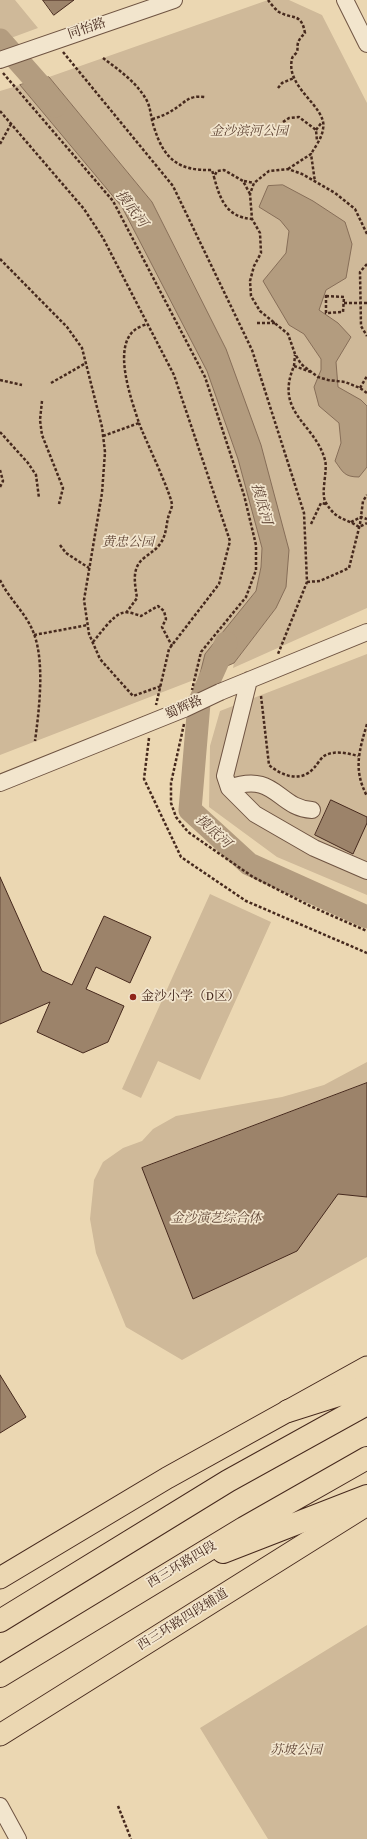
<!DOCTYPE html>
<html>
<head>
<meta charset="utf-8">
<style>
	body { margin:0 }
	canvas { display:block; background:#ebd7b2 }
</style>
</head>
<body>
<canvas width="367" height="1839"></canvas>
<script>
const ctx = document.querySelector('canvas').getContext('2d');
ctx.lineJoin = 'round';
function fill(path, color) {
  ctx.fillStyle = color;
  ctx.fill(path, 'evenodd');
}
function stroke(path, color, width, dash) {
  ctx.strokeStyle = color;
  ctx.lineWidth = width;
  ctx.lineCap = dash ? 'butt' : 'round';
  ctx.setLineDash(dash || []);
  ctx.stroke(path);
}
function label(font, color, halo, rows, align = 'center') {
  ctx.font = font + ' "Gentium Book Plus","Noto Serif SC",serif';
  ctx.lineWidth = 3.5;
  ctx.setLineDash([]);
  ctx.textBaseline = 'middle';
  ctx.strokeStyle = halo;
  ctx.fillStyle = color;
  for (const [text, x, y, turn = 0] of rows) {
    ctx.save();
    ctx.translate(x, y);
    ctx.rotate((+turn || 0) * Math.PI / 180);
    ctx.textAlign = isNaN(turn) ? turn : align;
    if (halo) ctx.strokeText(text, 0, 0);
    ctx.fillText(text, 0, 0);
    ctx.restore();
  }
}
fill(new Path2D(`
	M0,0h15l23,28 -38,14z
	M268,0h21l33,15 45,88v505l-134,60 1,-5 42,-55 -50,-259 -74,-147 -103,-125z
	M20,85l102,122 85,164 31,88 24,89 -1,19 -5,24 -51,63 -6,24 -199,77v-664z
	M367,654v241l-90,-38 -68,-50 1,-61 10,-35z
	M210,894l61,28 -71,158 -42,-19 -17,37 -19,-9z
	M367,1062v195l-185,103 -56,-33 -30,-74 -6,-34 4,-39 9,-18 20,-14 19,-7 11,-12 23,-13 106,-19 42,-12z
	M367,1625v214h-99l-68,-111z`), '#cfb999');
const water = new Path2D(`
	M49,77l103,125 74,147 35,96 28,105 -3,37 -10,21 -42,55 -35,15 6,-24 51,-63 5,-24 1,-19 -24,-89 -31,-88 -85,-164 -102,-122z
	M283,185l30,16 32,21 7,22 -6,34 -20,12 -7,20 19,13 13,14 -15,25 2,25 23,13 6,6v61l-8,10c-15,0 -16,-5 -24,-16l6,-18 -2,-20 -20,-17 -5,-19 7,-17v-11l-17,-25 -15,-9 -26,-44 23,-28 3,-22 -9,-11 -21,-13 9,-21z`);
fill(water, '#b39c7f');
stroke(water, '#876e58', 1);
stroke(new Path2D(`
	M0,40l37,42 18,24
	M226,643l-27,60 -9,107 59,54 118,53`), '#b39c7f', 23);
const building = new Path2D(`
	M43,0h31l-20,15z
	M331,800l36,17v6l-14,31 -38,-19z
	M0,877l42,94 30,14 32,-69 47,21 -21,46 -34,-16 -10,22 38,17 -16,36 -25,11 -46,-21 13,-30 -50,22z
	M367,1083v114l-29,-3 -41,57 -104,48 -51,-131z
	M0,1375l26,42 -26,16z`);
fill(building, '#9c836a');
stroke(building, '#46291d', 1);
const minor = new Path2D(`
	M345,0l22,44
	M0,60l174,-60
	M249,680l-24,96 4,12 26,26 59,34 53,23
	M220,692l147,-60
	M0,783l184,-74
	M229,788c47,-17 48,20 83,22
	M0,1806l18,33`);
const major = new Path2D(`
	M0,1578l167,-100 200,-111
	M0,1735l367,-230`);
const highway = new Path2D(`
	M288,1411l79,-25
	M223,1552l144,-56
	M0,1621l228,-140 139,-77
	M0,1676l244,-148 123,-70`);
stroke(minor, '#6f5442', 18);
stroke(major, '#46291d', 23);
stroke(highway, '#46291d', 24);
stroke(new Path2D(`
	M268,0c3,4 7,9 11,12 14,8 22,0 26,21 -3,3 -6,6 -7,10 -1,3 0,6 -1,9 -2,3 -5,4 -5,7 -7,29 36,48 31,70 -1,9 -8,18 -12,25
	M63,52l110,134 79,164 52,163 3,69 -29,72
	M103,58c16,12 36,26 45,45 3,8 3,16 6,24 10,33 25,44 58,43l2,7
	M3,73l110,128 92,176 39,118 12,50v25l-10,27 -45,55 -9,38
	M278,88l4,-5 12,-5
	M0,111l84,98 19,29 71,137 56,166 -11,43 -50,65 -13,56
	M152,119c8,-2 15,-5 21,-9 13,-8 15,-15 32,-13
	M283,122l6,-4 10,-1 17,13 1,11
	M316,130l6,-8
	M0,144l11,-20
	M288,169l23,-15 4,28
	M244,181l10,2
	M250,194l-7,-13 -19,-11 -7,1 -3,6c6,22 12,40 38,42
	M367,234l-12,-25 -20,-16 -33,-19 -14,-5 -19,2 -15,12 -4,11 2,25 8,14 1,20 -7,13 -4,15 1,15 9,15 28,23 7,20 6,10 17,13 10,3 17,2 15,6 7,5
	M0,259l67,68 15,21 20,79 3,25 -3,41 -18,107 5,34 11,25 33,37 28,-10
	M367,264l-7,8 1,54 6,10
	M326,296l18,1 -1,15 -17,1z
	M344,303h23
	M257,323h18
	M294,366l1,-11
	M311,372l-17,-6c-20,47 21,57 31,94 3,11 -5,34 1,43 11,18 18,14 33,24l8,-4
	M0,380l22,5
	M51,383l35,-20
	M360,388l7,-12
	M42,401l-2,19 2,15 21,53 -4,16
	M0,432l28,31 8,12 3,23
	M103,436l36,-13c-7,-22 -28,-77 -3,-94 3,-2 8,-4 11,-5
	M0,470l3,11 -3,6
	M351,522l10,-5 6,2
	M311,524l10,-21 5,1
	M60,545l6,8 23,15
	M0,580c9,19 27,34 34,54 11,29 5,77 1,107
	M307,582l13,-1 29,-13 11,-44 3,-23 4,-6
	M126,613l11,-15c-2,-14 -6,-30 7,-40 6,-5 12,-8 16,-14 6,-8 6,-17 8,-26 1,-4 3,-8 4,-12 1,-9 -28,-69 -33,-83
	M34,635l54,-10
	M93,642c6,-7 20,-27 29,-29 6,-2 13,1 19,3l17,-10 6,5 2,8 -4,8 10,19
	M261,696l8,69c13,11 32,18 45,3 3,-3 6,-9 10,-12 10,-6 23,-3 34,0
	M184,724l-13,59v20l5,14 12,15 65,45 57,29 57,25
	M367,724c-8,27 -14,46 0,72
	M149,738l-5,41 37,78 65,44 121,52
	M118,1806l13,33`), '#46291d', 2.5, [3, 2]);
stroke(minor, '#f2e5cd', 16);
stroke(major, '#ebd7b2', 21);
stroke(highway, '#ebd7b2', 22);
const minorBridge = new Path2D(`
	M184,709l36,-17`);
stroke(minorBridge, '#6f5442', 18, []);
stroke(minorBridge, '#f2e5cd', 16);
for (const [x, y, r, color] of [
	[133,997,4,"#8f2418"]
]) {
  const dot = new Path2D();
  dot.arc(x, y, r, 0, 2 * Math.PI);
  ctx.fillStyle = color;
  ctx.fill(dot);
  stroke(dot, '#f2e5cd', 1.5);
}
label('13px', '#46291d', '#f2e5cd', [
	["同怡路",87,29,-19],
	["蜀辉路",184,708,-24],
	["西三环路四段",182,1565,-31],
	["西三环路四段辅道",183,1620,-32]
]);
label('italic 13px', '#614636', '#f2e5cd', [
	["金沙滨河公园",249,132],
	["黄忠公园",128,543],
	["金沙演艺综合体",216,1219],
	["苏坡公园",296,1751]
]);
label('13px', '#46291d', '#f2e5cd', [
	["金沙小学（D区）",141,997]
], 'left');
label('italic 14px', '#614636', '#f2e5cd', [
	["摸底河",131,209,53],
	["摸底河",261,504,74],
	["摸底河",213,832,42]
]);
</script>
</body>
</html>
